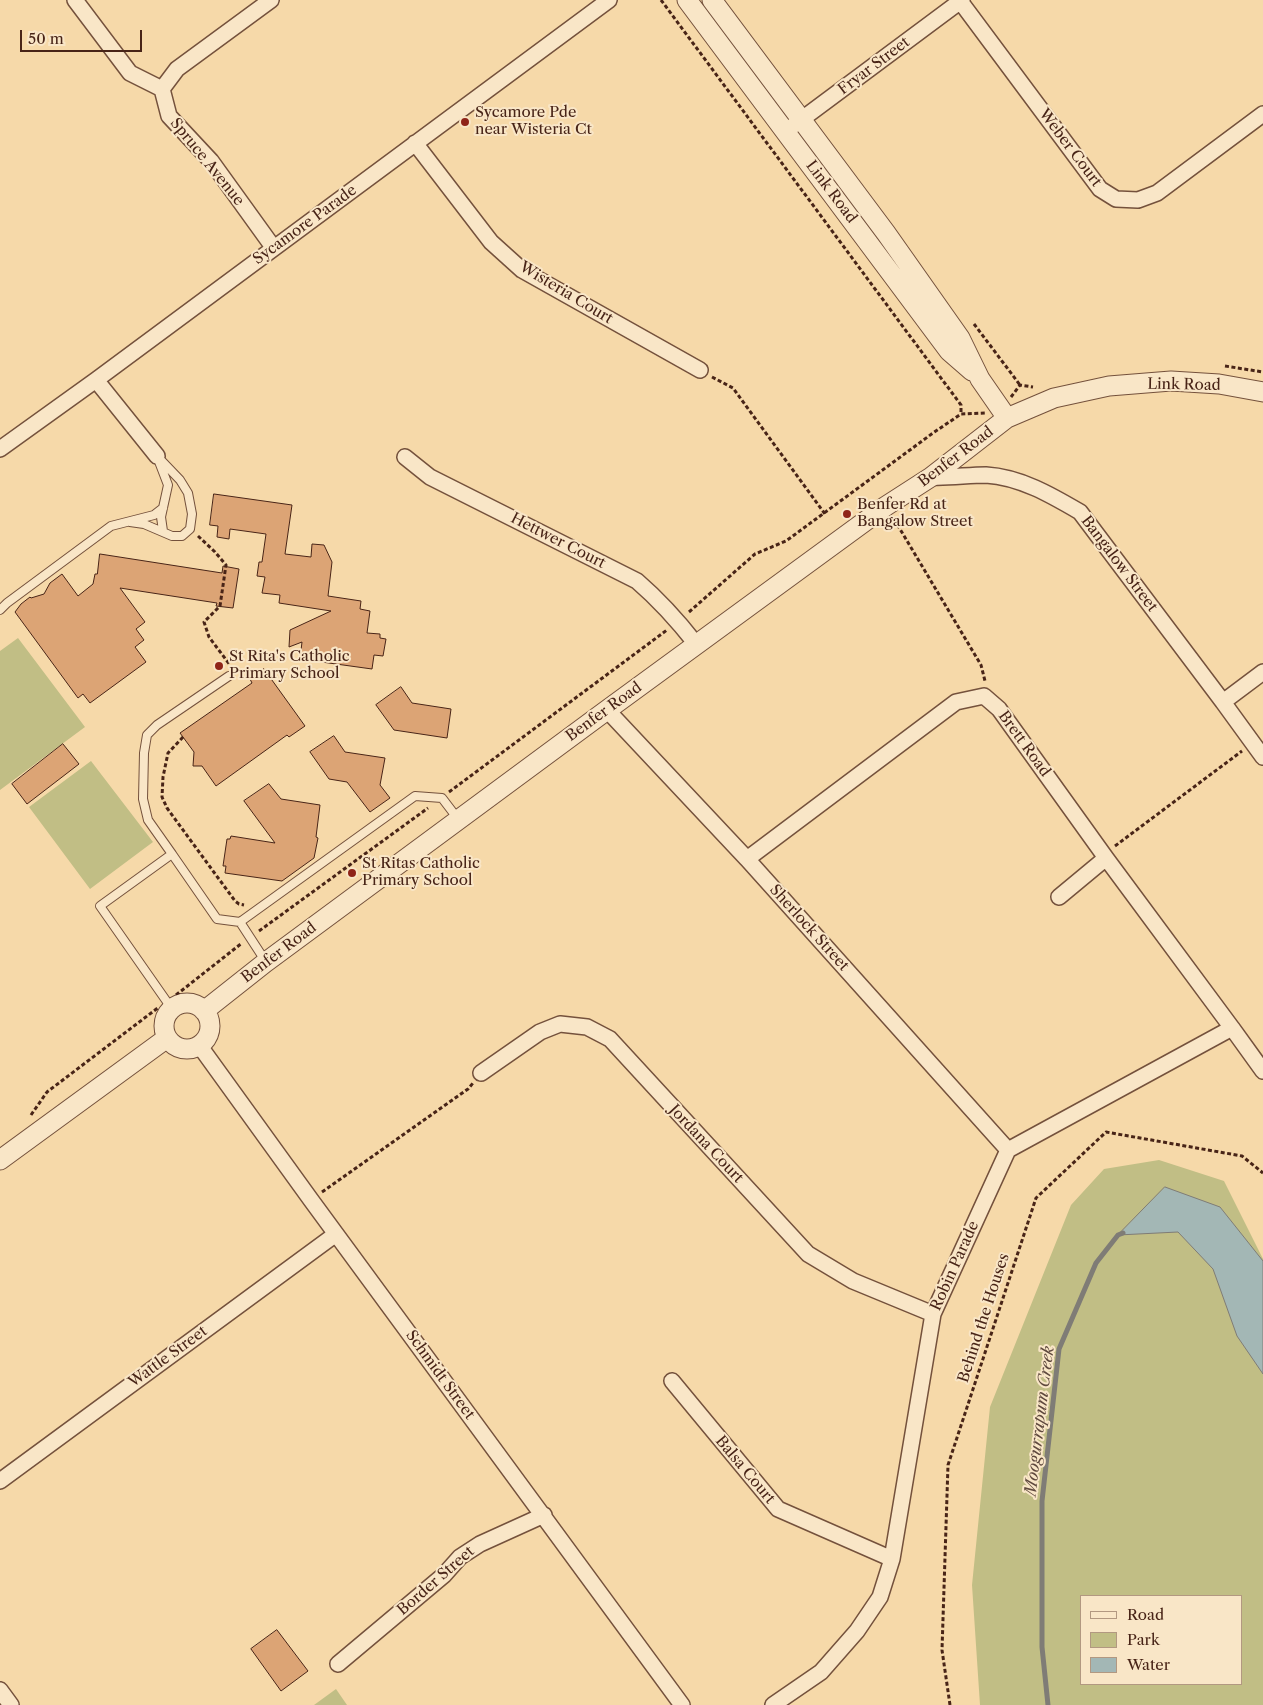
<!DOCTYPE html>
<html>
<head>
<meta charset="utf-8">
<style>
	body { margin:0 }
	#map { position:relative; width:1263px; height:1705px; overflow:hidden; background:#f6d9a9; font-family:"Libre Caslon Text",serif }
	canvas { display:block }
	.legend { position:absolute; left:1080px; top:1595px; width:162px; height:90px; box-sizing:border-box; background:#f9e6c7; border:1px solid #b29881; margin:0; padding:6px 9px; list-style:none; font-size:15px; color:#482417 }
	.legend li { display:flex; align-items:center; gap:10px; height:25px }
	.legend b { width:25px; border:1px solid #b29881 }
	.scale { position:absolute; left:20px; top:30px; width:122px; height:22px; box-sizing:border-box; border:2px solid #482417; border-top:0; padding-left:6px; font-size:15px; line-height:18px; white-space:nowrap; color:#482417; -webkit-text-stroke:4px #f9e6c7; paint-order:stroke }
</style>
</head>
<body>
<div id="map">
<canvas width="1263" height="1705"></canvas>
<ul class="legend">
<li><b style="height:6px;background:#f9e6c7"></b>Road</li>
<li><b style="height:14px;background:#c1be85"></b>Park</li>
<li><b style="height:14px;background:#a3b7b5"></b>Water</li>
</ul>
<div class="scale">50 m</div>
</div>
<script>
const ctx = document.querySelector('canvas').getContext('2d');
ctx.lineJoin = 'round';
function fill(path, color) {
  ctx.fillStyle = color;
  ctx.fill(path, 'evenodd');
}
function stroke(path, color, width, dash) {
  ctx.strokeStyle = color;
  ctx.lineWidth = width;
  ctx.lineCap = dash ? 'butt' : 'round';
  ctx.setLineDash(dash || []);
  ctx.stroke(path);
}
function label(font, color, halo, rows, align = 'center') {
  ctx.font = font + ' "Libre Caslon Text",serif';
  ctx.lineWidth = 4;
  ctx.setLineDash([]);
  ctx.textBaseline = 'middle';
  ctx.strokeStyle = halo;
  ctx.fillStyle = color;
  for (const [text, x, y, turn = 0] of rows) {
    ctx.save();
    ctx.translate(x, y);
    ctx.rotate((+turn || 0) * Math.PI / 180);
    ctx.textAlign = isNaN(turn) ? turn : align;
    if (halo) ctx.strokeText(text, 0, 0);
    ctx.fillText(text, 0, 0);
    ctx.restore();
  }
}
fill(new Path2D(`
	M18,638l67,89 -85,63v-139z
	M91,761l62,81 -63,47 -61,-82z
	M1159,1160l65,21 39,78v446h-283l-8,-120 18,-178 81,-202 33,-36zM1082,1596h160v88h-160z
	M336,1689l11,16h-33z`), '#c1be85');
const water = new Path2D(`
	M1165,1187l55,20 43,54v113l-26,-38 -24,-67 -35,-37 -60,3z`);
fill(water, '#a3b7b5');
stroke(water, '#7f7c76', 1);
stroke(new Path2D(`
	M1048,1705l-6,-58v-146l17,-152 37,-86 22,-28 5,-2`), '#7f7c76', 5);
const building = new Path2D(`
	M214,494l78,11 -7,49 26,3 1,-13 12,1 8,17 -4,34 33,5 -1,8 10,2 -3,22 13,1v4l6,1 -3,17 -9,-1 -2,14 -72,-10 2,-17 -13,5 1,-17 41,-19 -52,-8 1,-8 -18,-2 3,-16 -8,-1 2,-14h3l4,-28 -36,-5 -1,10 -12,-2 1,-11 -8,-1z
	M100,554l122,19 1,-7 16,3 -6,39 -17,-2 1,-3 -97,-15 25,34 -9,7 8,11 -9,7 11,15 -56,41 -7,-9 -5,4 -63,-86 6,-8 9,-7 1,1 13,-4 6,-11 12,-9 16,22 15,-12 2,-10h2z
	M264,669l41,57 -16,11 -2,-2 -71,51 -14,-20h-9l1,-14 -14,-19 72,-50 -2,-4z
	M401,687l11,16 39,6 -4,29 -53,-8 -18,-25z
	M334,736l11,16 40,6 -5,27 10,13 -20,14 -23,-30 -18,-3 -19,-27z
	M63,744l16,20 -52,40 -15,-20z
	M269,784l12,15 39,6 -4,32 2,1 -4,20 -32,23 -57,-8 1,-7h-3l4,-27h3l1,-3 44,7 -31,-42z
	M277,1630l31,41 -27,20 -30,-42z`);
fill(building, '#dca475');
stroke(building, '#482417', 1);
const service = new Path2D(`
	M158,459l10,26 -7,32 2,14
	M130,522l14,2 28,12h10l8,-7 2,-15 -4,-21 -8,-13 -23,-24
	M0,610l7,-7 104,-77 43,-11 9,-7
	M172,854l-24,-34 -5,-21 1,-46 3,-18 10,-10 72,-49
	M240,922l26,40
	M172,1009l-72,-103 72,-52 45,65 23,3 175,-126 27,2 16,21`);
const minor = new Path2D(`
	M75,0l55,73 32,16
	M271,0l-94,69 -15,20 7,27 42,45 62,86
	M960,1l140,188 16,10 22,1 19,-7 106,-79
	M786,131l176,-131
	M415,143l76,99 31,28 178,100
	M96,380l61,76
	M0,449l96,-69 513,-380
	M405,457l25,20 207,104c22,19 41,40 59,63
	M931,477c18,1 37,-2 55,-2 34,2 65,20 94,37l143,190 40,-30
	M1223,702l40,55
	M607,710l140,149 261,291
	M747,859l209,-157 28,-6 15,13 107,149 126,170
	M1059,897l47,-39
	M199,1045l112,155 371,505
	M481,1073l59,-41 20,-8 27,3 23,12 198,215 45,27 80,33
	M672,1381l106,128 114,50
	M0,1481l336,-247
	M338,1664l106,-89 16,-18 20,-13 64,-29
	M0,1690l11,15
	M773,1705l48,-33 36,-41 23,-34 12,-38 41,-245 75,-164 224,-122 31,43`);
const tertiary = new Path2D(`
	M687,0l262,351 23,20
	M712,0l174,233 74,105 20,41 27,39
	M164 1026a23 23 0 1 1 46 0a23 23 0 1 1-46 0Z
	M204,1011l62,-49 341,-252 279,-204 45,-29 76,-59 47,-20 55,-12 62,-5 48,3 44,8
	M0,1160l167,-122`);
stroke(service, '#74513c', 10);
stroke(minor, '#74513c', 18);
stroke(tertiary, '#74513c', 21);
stroke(new Path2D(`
	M661,0l300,405v9
	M974,324l46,61
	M1225,366l38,6
	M712,377l21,11 92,126
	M1011,397l9,-12 13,2
	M894,519l87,146 4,16
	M198,536l17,16 11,13 -6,41 -16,16 5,15 21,28
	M689,612l66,-58 31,-13 147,-108 28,-19 24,-1
	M183,737l-15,16 -5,24 -1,20 5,11 68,93 4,3 5,1
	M449,792l218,-162
	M1115,846l127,-95
	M259,931l169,-123
	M176,995l66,-52
	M31,1115l16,-23 112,-85
	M322,1192l146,-103 5,-6
	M950,1705l-8,-55 6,-185 88,-267 70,-66 136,24 21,17`), '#482417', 3, [4, 2.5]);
stroke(service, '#f9e6c7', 8);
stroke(minor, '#f9e6c7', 15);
stroke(tertiary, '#f9e6c7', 19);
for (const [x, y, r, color] of [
	[465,122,5,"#8f2418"],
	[847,514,5,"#8f2418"],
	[219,666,5,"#8f2418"],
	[352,873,5,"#8f2418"]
]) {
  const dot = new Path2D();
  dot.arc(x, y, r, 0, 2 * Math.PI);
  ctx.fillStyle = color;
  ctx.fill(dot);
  stroke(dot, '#f9e6c7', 2);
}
label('15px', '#482417', '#f9e6c7', [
	["Fryar Street",874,66,-37],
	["Weber Court",1070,148,53],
	["Spruce Avenue",207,162,51],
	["Link Road",831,192,53],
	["Sycamore Parade",305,225,-36],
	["Wisteria Court",566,293,31],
	["Link Road",1184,385,1],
	["Benfer Road",956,457,-37],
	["Hettwer Court",558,541,27],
	["Bangalow Street",1119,564,53],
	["Benfer Road",604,712,-36],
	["Brett Road",1024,744,54],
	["Sherlock Street",809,928,48],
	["Benfer Road",279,953,-37],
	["Jordana Court",706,1144,47],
	["Robin Parade",955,1266,-66],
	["Behind the Houses",984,1318,-72],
	["Wattle Street",168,1357,-36],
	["Schmidt Street",440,1375,54],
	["Balsa Court",745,1470,50],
	["Border Street",436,1581,-41]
]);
label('15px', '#482417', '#f9e6c7', [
	["Sycamore Pde",475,113],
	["near Wisteria Ct",475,130],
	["Benfer Rd at",857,505],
	["Bangalow Street",857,522],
	["St Rita's Catholic",229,657],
	["Primary School",229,674],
	["St Ritas Catholic",362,864],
	["Primary School",362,881]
], 'left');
label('italic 16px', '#5f493e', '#f9e6c7', [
	["Moogurrapum Creek",1040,1421,-83]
]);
</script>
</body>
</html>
